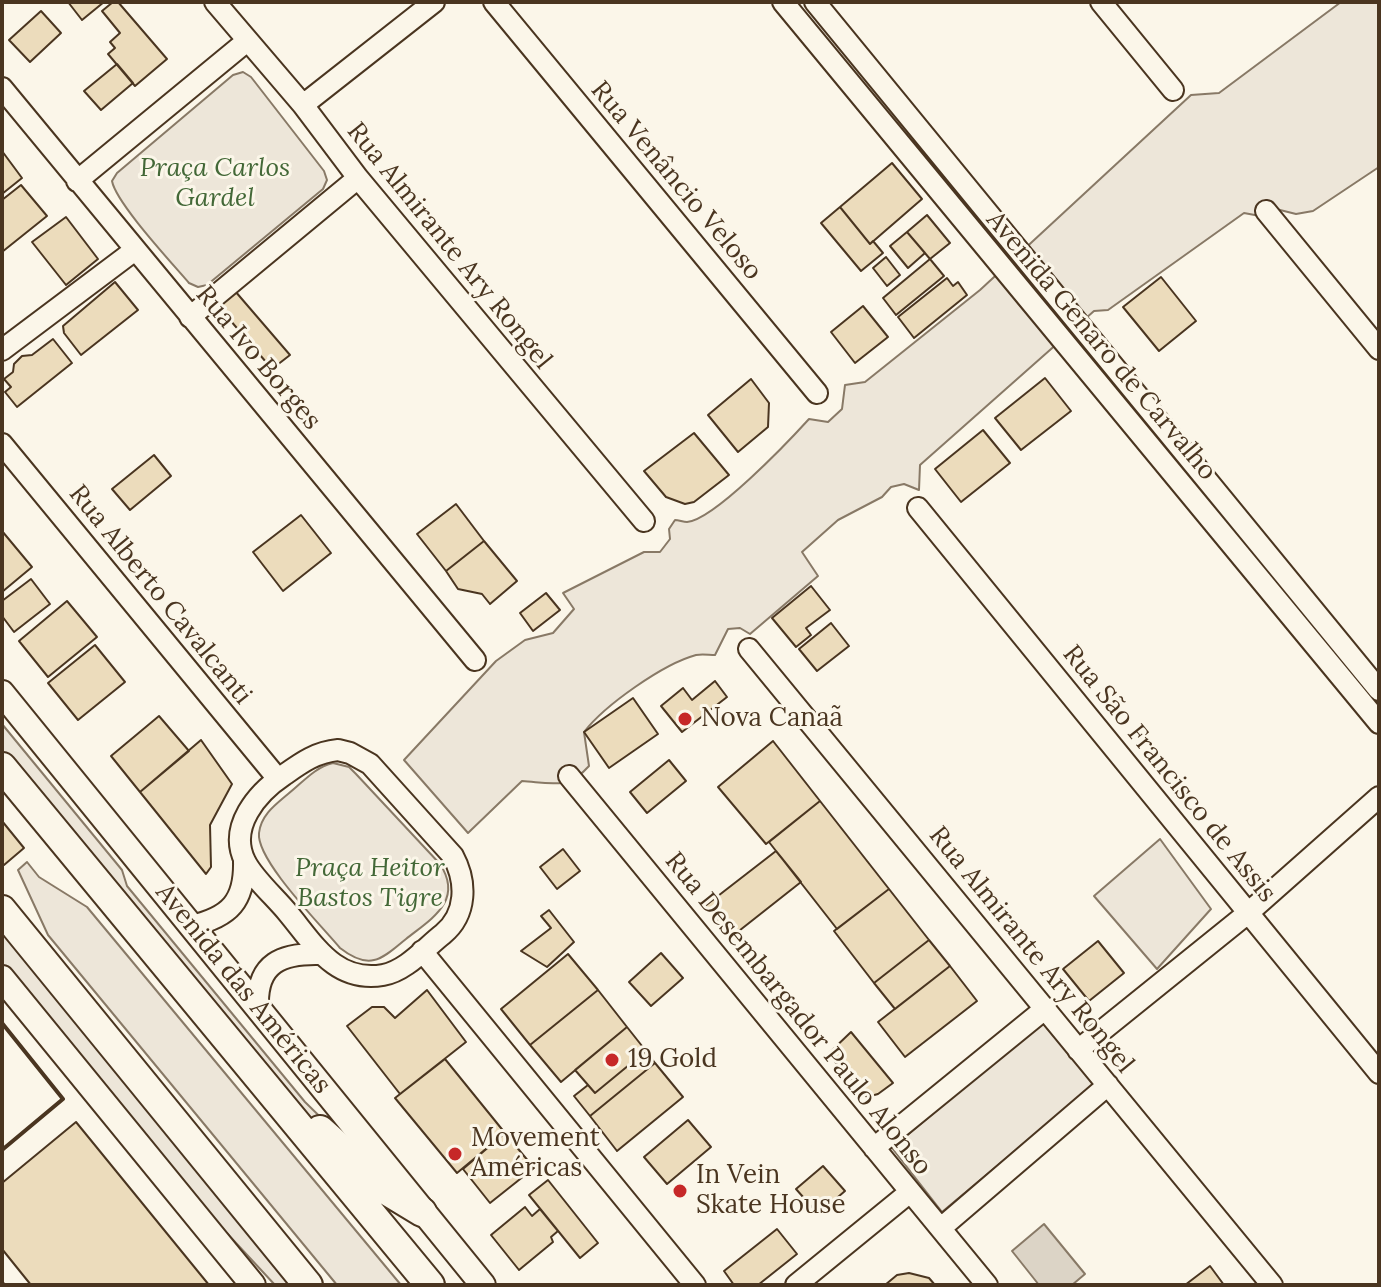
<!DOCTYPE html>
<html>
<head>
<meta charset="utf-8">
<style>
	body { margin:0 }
	#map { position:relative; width:1381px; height:1287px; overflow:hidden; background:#fbf6e9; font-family:Lora,serif }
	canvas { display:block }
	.frame { position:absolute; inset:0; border:4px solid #4a3520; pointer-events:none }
</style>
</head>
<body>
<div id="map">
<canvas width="1381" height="1287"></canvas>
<div class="frame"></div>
</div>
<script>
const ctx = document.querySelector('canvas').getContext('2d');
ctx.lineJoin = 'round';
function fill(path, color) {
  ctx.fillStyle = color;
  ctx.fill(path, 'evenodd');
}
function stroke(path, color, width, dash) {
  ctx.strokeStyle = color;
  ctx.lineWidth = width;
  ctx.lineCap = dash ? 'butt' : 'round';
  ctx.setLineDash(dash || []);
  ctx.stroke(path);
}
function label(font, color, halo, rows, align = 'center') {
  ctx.font = font + ' Lora,serif';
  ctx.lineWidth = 6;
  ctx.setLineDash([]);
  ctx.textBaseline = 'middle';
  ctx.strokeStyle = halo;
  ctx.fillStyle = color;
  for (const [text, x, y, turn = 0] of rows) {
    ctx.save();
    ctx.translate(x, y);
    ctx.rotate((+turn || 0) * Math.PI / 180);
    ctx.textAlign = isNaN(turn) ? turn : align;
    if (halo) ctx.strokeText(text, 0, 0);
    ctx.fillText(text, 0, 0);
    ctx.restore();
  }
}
const green = new Path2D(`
	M1341,2h38v165l-66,44 -17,3 -20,-5 -16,7 -16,-3 -136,97 -14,1 -174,154 -1,25 -15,-6 -13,3 -9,10 -44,23 -36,32 16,24 -68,58 -10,-6 -12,1 -13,26c-6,0 -13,-1 -19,0 -33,9 -91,50 -112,77l5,34c-21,24 -38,17 -67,15l-54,52 -64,-73 92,-99 29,-21 28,-7 21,-24 -11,-16 81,-41h16l10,-13 -1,-10 6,-9c4,0 8,2 12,2 27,-2 102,-81 122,-103l19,3 14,-13 3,-24 20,-3 115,-92 211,-195 28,-2z
	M243,72l8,5 73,94 3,9 -4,9 -116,96 -9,2 -9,-4c-17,-20 -73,-80 -77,-102l5,-8 116,-98z
	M2,724l120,146 5,16 178,216 45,44 -46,-33 -302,-354z
	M333,763l16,4 7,7 84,90c24,37 -9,55 -34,75 -9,7 -21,19 -32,21 -12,3 -25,-5 -34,-12 -19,-23 -84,-88 -81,-115 2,-18 16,-28 29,-39 14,-11 27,-27 45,-31z
	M1160,839l51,70 -54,60 -63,-73z
	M27,862l12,15 48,30 314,378h-64l-289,-350 -30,-65z
	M2,928l294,357h-21l-104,-112 -169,-208z
	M1042,1022l53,62 -153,128 -50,-64z`);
fill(green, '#ede6d9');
stroke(green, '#887966', 2);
const water = new Path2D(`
	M1044,1224l41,50 -13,11h-33l-27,-34z`);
fill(water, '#dcd4c6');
stroke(water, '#887966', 2);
const building = new Path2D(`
	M68,2h36l-22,18z
	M113,2h5l49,57 -32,27 -27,-32 7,-6 -5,-6 10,-9 -18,-22z
	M41,11l20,22 -31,29 -21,-22z
	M117,64l16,19 -32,27 -17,-19z
	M2,151l20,27 -20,16z
	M892,163l30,36 -52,45 -30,-37z
	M21,185l26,31 -45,36v-52z
	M840,207l30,37 3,-3 10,12 -22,18 -40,-48z
	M927,215l23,28 -20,16 -23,-27z
	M66,217l32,42 -32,26 -34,-43z
	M907,232l18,21 -17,15 -18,-22z
	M886,257l14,18 -13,11 -14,-18z
	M930,259l14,17 -48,39 -13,-17z
	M1161,277l35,44 -37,30 -36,-44z
	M947,278l6,8 5,-4 9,13 -53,43 -16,-21z
	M115,282l23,28 -57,45 -17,-22 -1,-7z
	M235,291l55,64 -18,14 -54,-63z
	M863,306l25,31 -33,26 -24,-31z
	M53,339l19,24 -55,44 -12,-15 6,-5 -7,-8 9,-7 1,-8 8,-8 10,-1z
	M1045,378l26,33 -50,39 -26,-32z
	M751,379l18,24 -1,24 -30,25 -30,-37z
	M983,430l27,33 -49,39 -26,-33z
	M694,433l35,42 -35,27 -9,2 -19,-7 -22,-26z
	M154,455l17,21 -41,34 -18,-21z
	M456,504l28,37 -38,30 -29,-37z
	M301,515l30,38 -48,38 -30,-39z
	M2,531l30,36 -30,25z
	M484,541l33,40 -27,23 -8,-10 -24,-5 -12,-18z
	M31,579l19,25 -36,28 -12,-16v-15z
	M811,586l19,24 -24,18 5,7 -15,12 -24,-29z
	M546,593l14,17 -27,21 -13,-18z
	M67,601l30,36 -49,40 -29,-36z
	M831,623l18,23 -32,25 -18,-22z
	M95,645l30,37 -47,38 -30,-37z
	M715,681l12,16 -45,35 -21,-26 22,-18 9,12z
	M633,698l25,36 -49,34 -25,-36z
	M159,716l30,35 -49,41 -29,-36z
	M201,740l31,44 -22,41 1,42 -5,7 -66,-82z
	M773,741l47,60 -54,43 -48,-57z
	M669,760l17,21 -39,32 -17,-21z
	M820,801l69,88 -52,40 -68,-87z
	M2,821l22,27 -20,17 -2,-2z
	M563,849l17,22 -23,18 -17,-22z
	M776,851l25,31 -71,56 -25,-32z
	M889,889l40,51 -55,43 -40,-52z
	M549,910l25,32 -27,25 -26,-16 30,-23 -10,-12z
	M929,940l21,26 -55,43 -21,-26z
	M1098,941l26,32 -35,28 -26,-32z
	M661,953l22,25 -32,28 -22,-24z
	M568,954l30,36 -68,55 -29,-36z
	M950,966l27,35 -72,56 -27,-35z
	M427,990l39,52 -66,52 -53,-68 25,-19h12l11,11z
	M598,990l29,37 -66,55 -31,-37z
	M627,1027l19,24 -51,42 -20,-23z
	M851,1032l42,51 -15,11 -11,3 -39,-43z
	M646,1051l9,12 -65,53 -16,-20 14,-11 7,8z
	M445,1059l60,74 -48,40 -62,-75z
	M655,1063l28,34 -66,54 -27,-35z
	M688,1120l23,27 -44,37 -23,-27z
	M76,1122l133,163h-178l-29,-36v-66z
	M505,1133l29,35 -44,35 -27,-34z
	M823,1166l22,25 -27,23 -22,-25z
	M548,1180l50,63 -18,15 -51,-63z
	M525,1207l7,9 8,-7 18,22 -7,6 2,5 -34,28 -28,-35z
	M777,1229l20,25 -39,31h-24l-10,-14z
	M1210,1266l14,19h-39z
	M909,1273l20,5 6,7h-50l12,-10z`);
fill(building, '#ecdcbc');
stroke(building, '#4a3520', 2);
const minor = new Path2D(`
	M215,2l88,103 55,73 286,343
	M494,2l323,391
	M783,2l596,721
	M815,2l564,688
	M1101,2l72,88
	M2,88l473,572
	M303,105l131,-103
	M77,181l170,-140
	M1266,211l113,138
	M190,317l168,-139
	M2,350l133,-100
	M2,444l276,335
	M918,508l461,565
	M749,649l523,636
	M338,750l12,3 20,11 83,92c14,26 14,58 -10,78 -18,14 -37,37 -60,41 -48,8 -69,-31 -95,-62 -12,-15 -35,-35 -43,-52 -17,-34 12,-68 39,-86 17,-12 32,-23 54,-25z
	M569,776l418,509
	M191,926c39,-9 54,-25 53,-65
	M422,951l273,334
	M258,1005c-1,-42 24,-52 62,-51
	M1078,1050l170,-137 131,-116
	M874,1148l172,-140
	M941,1228l167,-143
	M796,1285l114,-93`);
const major = new Path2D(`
	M2,693l481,592
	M2,978l251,307`);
const highway = new Path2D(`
	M2,767l428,518
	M2,910l306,375
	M320,1130l69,62 33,20`);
stroke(minor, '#4a3520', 24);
stroke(major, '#4a3520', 28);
stroke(highway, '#4a3520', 32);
stroke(minor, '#fbf6e9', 20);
stroke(major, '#fbf6e9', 24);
stroke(highway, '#fbf6e9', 28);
stroke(new Path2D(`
	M2,1023l61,76 -61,51
	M2,1283l2,2`), '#4a3520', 4);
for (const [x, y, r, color] of [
	[685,719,8,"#c62828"],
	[612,1060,8,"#c62828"],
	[455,1154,8,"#c62828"],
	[680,1191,8,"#c62828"]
]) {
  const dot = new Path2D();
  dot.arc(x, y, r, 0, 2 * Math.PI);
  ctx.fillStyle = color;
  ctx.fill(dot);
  stroke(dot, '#fbf6e9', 3);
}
label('italic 26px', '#436837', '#fbf6e9', [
	["Praça Carlos",215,169],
	["Gardel",215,199],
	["Praça Heitor",370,869],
	["Bastos Tigre",370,899]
]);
label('26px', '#4a3520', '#fbf6e9', [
	["Rua Venâncio Veloso",676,181,50],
	["Rua Almirante Ary Rongel",449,246,51],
	["Avenida Genaro de Carvalho",1101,346,50],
	["Rua Ivo Borges",258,358,50],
	["Rua Alberto Cavalcanti",160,595,51],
	["Rua São Francisco de Assis",1169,774,51],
	["Rua Almirante Ary Rongel",1031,950,51],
	["Avenida das Américas",243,989,51],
	["Rua Desembargador Paulo Alonso",798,1014,51]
]);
label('26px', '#4a3520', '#fbf6e9', [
	["Nova Canaã",701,719],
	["19 Gold",628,1060],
	["Movement",471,1139],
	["Américas",471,1169],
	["In Vein",696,1176],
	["Skate House",696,1206]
], 'left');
</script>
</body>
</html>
